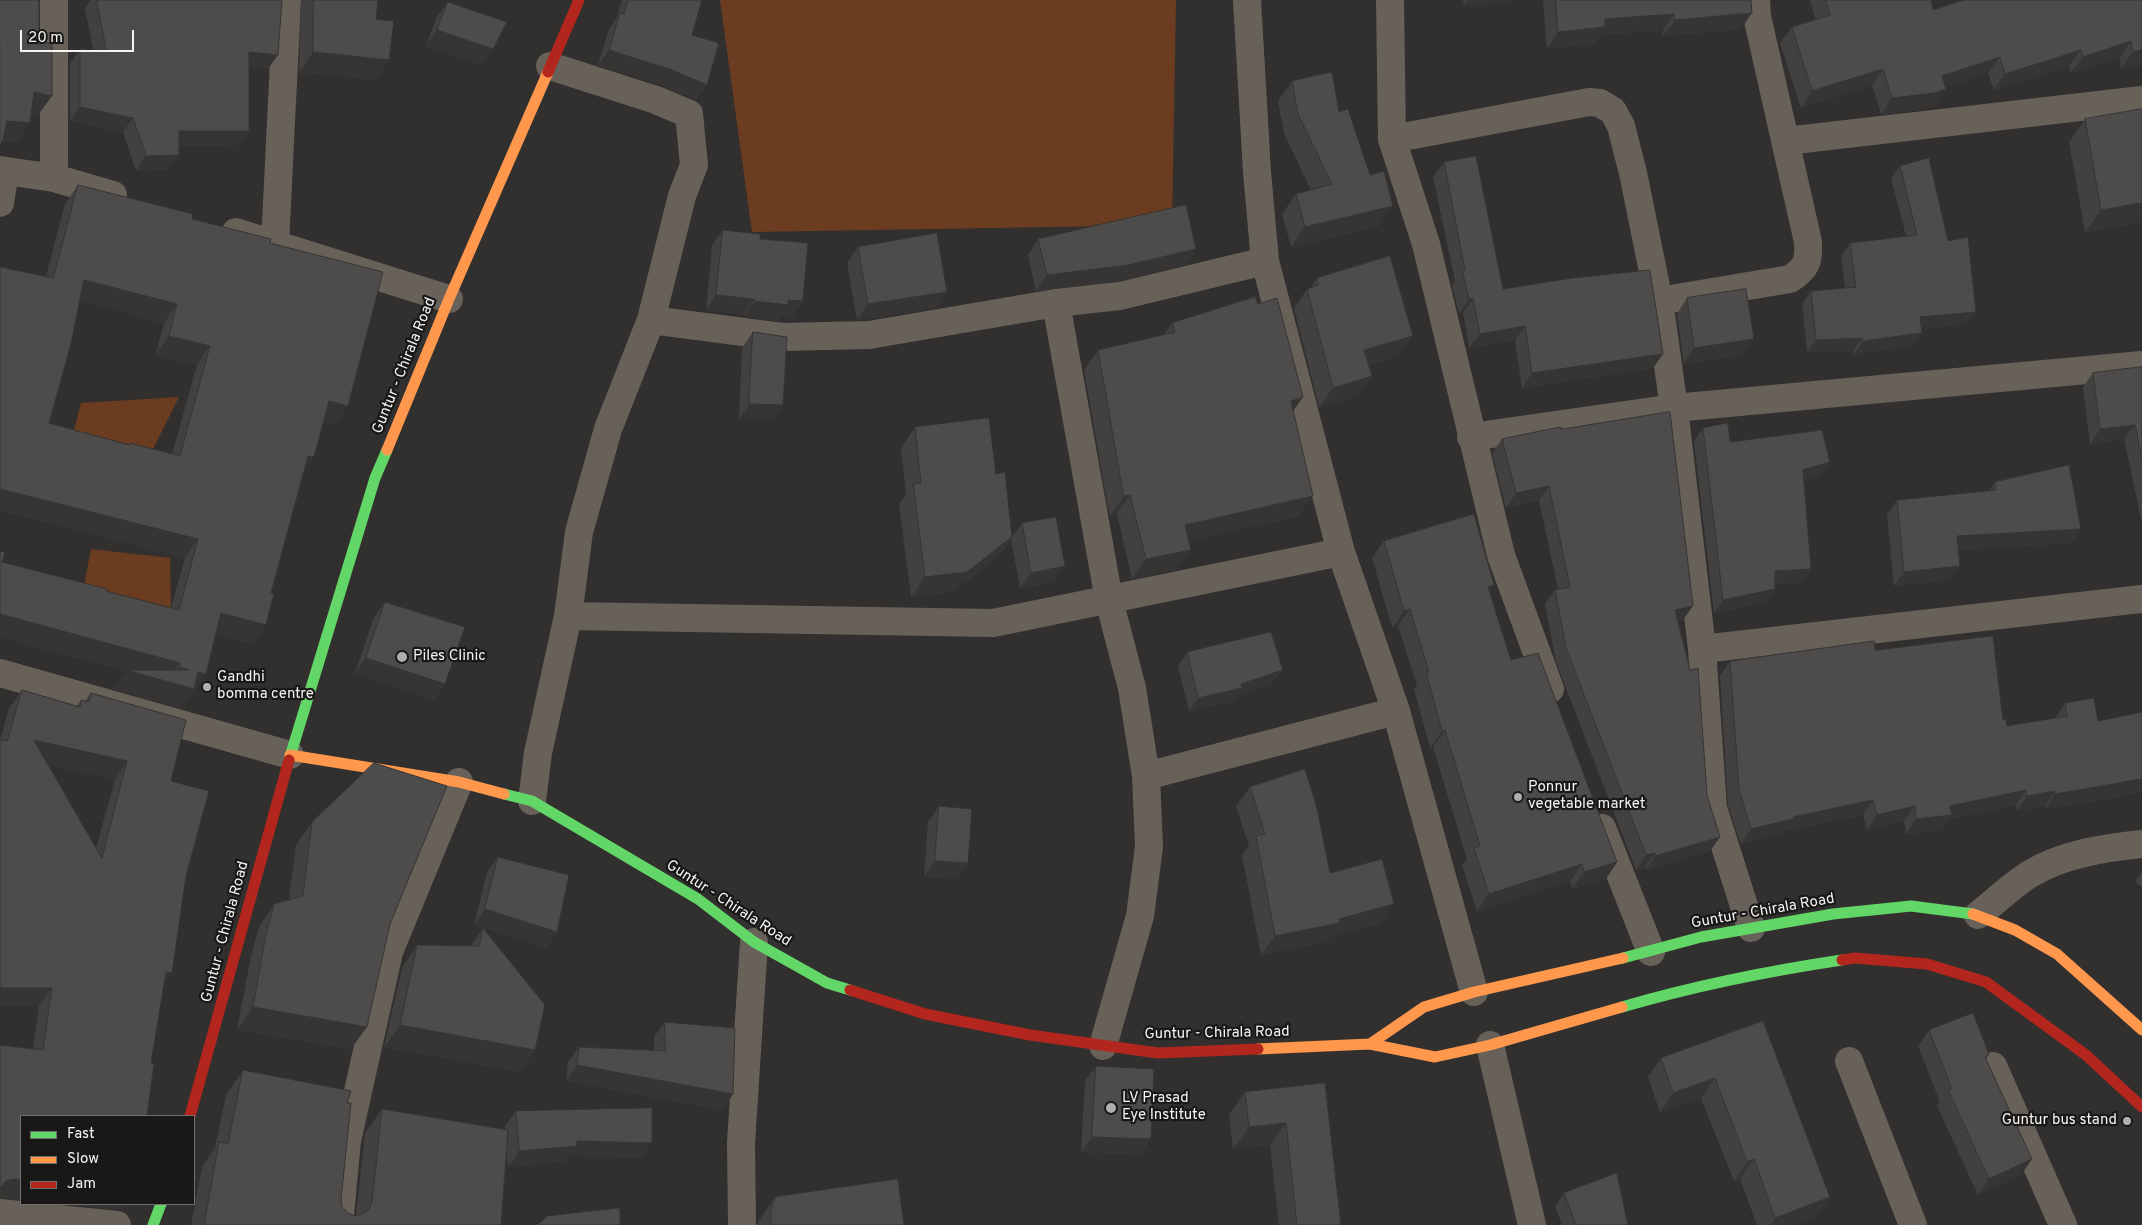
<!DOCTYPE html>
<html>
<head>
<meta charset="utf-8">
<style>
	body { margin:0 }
	#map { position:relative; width:2142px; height:1225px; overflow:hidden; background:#31302f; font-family:Overpass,sans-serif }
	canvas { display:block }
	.legend { position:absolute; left:20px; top:1115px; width:175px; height:90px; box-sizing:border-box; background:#191817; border:1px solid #71706f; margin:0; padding:6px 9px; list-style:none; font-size:15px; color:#f5f3f2 }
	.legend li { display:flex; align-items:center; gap:10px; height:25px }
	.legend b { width:25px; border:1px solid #71706f }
	.scale { position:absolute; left:20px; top:30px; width:114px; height:22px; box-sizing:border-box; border:2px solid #f5f3f2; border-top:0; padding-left:6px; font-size:15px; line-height:18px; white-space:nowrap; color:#f5f3f2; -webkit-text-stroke:4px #191817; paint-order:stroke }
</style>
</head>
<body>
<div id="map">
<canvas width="2142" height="1225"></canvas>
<ul class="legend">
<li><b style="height:6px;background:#63d668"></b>Fast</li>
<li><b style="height:6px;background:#ff974d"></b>Slow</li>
<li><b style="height:6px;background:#b3261e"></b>Jam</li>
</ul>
<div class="scale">20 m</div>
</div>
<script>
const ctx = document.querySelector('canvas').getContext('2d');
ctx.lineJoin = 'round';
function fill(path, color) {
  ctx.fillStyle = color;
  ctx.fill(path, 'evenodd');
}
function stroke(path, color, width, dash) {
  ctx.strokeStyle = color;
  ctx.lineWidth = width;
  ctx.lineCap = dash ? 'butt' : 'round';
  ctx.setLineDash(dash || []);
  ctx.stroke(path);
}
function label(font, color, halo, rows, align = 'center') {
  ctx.font = font + ' Overpass,sans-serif';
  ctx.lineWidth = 4.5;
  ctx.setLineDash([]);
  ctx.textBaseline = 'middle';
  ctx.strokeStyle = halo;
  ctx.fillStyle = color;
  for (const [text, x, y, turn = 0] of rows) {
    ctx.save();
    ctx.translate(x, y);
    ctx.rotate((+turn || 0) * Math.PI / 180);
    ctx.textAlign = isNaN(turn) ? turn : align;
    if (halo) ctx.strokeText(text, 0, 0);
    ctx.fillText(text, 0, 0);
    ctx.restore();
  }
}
fill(new Path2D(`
	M720,0h456l-4,225 -420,7z
	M179,397l-29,58 -78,-17 9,-35z
	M91,549l79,9 1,58 -88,-25z`), '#6c3c20');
stroke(new Path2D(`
	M54,0v178
	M1247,0l10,172 8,89 76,291 55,159 78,281
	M1390,0l2,139 34,105 75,311 49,134
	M1392,139l197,-37 11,1 13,8 8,15 12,47 26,128 15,107 28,241 11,159 38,120
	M1786,141l356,-41
	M0,170l54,8 59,17
	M0,203l5,-32
	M236,232l213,67
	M275,244l12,-244
	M1659,301l131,-22c17,-11 19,-18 18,-37l-51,-226 -1,-16
	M1056,303l53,297 23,88 14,88 3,71 -9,69 -37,130
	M651,320l131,17 87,-2 187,-32 64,-7 145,-35
	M1471,437l203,-29 468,-43
	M568,616l425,7 348,-71
	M1702,649l440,-50
	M0,673l290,82
	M1146,776l250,-65
	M532,801l6,-48 30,-137 11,-84 29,-103 43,-109 31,-124 12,-31 -5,-51 -33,-14 -106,-34
	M1602,828l49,124
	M1978,915c17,-13 34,-30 52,-41 33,-20 74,-26 112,-30
	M1490,1045l42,180
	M1849,1061l64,164
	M1993,1066l70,159
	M0,1213l117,12
	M339,1225l8,-84 42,-189 70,-170
	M742,1225l-1,-82 13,-201`), '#67615a', 28);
stroke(new Path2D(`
	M289,760l86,-282 12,-28
	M504,794l28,7 166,98 56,43 73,41 23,7
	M1623,958l78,-21 132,-23 78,-8 62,8
	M1622,1007c72,-21 146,-36 220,-47
	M153,1225l8,-21`), '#63d668', 11);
stroke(new Path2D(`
	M387,450l62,-151 99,-227
	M290,755l169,27 45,12
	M1973,914l42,16 42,24 85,76
	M1370,1044l54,-37 50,-15 149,-34
	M1258,1049l112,-5 65,13 55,-12 132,-38`), '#ff974d', 11);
stroke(new Path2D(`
	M548,72l31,-72
	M1842,960l13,-2 72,6 59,18 100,73 56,52
	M850,990l75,24 105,21 128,18 100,-4
	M190,1116l99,-356`), '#b3261e', 11);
fill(new Path2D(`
	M91,0h191l-14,69 -19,-2v64l-10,14 -60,1v9l-11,14 -32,2 -13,-39 -53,-11v-57l10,-15 13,1 -8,-42z
	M301,0h77l-2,19 13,41 -14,20 -76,-8z
	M622,0h80l-10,35 15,50 -11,15 -35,-15 -63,-20 11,-36 7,-10z
	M1463,0h48l-2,3 -45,3z
	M1543,0h208l-10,29 -78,7v-6l-63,5 -6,9 -47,4z
	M1810,0h121l2,10 209,-10v65l-21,3 -1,-11 -49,16 -2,-7 -75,24 -6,-17 -42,14 -11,19 -12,3 -42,5 -9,-29 -71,23 -21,-65 12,-16 23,-8z
	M448,2l34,63 -56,-19 11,-29z
	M1292,81l47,31 40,114 -88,21 -9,-33 14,-20 15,-4 -27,-56 -6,-33z
	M2085,119l57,103 -57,10 -16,-90z
	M1444,162l59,127 160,65 -10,14 -131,20 -7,-48 -46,8 -6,-35h-4l-7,-28 3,-4 -22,-104z
	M1900,166l67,158 -46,5 -8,17 -59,8 -1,-3 -46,1 -5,-48 9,-13 34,-3 -4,-32 9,-13 56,-7 -15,-58z
	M78,185l114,34 78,24 78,163 -14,19 -10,-3 -21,51 -50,171 -37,-10 -24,59h-1l-10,15 -68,-19 13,-18 -126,-34v-86l2,11 104,29 65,17 14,-50 -185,-47v-244l46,9 19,-72zM80,301l84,22 -9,32 42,10 -25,89 -42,-11 -2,1 -79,-21z
	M723,230l37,9 43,62 -11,16 -11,-1 -4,5 -33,-5v-2l-38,-4 6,-65z
	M1038,239l158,10 -10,15 -69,17 -81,10 -8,-36z
	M858,247l89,45 -10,16 -80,12 -10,-57z
	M1317,278l83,77 -32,10 -10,31 -39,11 -25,-99 13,-19 3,-1z
	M1687,298l57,57 -60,9 -7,-50z
	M1258,304l35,107 6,105 -110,25 -12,28 -45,10 -15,-65 -7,2 -2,-9 -24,-137 14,-20 66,-15 8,-12z
	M753,332l20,88 -34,-1 3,-71z
	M2142,367v156l-18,-84 -34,5 -7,-57 10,-14z
	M915,427l81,47 16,63 10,-14 32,59 -34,6 -9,-49 -13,18 -46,35 -41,5 -12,-93 7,-10 -5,-46z
	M1703,428l27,14 91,33 -17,5 7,89 -9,13 -27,2v5l-9,13 -52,11 -20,-172z
	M1561,429l122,191 -5,1 32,230 -64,19 -1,-3 -9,3 -80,-208 -11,-58 10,-14 3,-1 -19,-89 -33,8 -14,-55 10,-14z
	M1995,482l86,47 -10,14 -112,7 1,16 -10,14 -56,6 -7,-71 10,-15 92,-9z
	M1384,541l105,51 22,68 106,202 -11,17 -34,10 -2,-8 -93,30 -15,-46 5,-6 -34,-112 -3,1 -16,-59 3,-3 -19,-60 -6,2 -20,-70z
	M385,602l50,98 -80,-27 19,-56z
	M1875,650l128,70 4,6 48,-8 10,-15 33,18 23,76 -76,12v-3l-28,5 -1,-6 -67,14 -8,11 -35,4 -2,-13 -37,9 -4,-15 -79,16 -1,2 -42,11 -13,-39 -8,-129 10,-15z
	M1187,652l86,31 -36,12 -5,7 -43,9 -11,-45z
	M22,690l55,16 4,-6 4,1 6,-8 80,88 15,95 -14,97 -170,224 31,-148 6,-43h-39v-266l9,-31zM48,764l67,16 -19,68z
	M1250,787l80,86 50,51 -50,13 -4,5 -65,13 -19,-100 7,-9 -13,-40z
	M939,806l29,57 -10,16 -34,-2 4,-55z
	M312,822l78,102 -39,125 -114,-19 14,-74 8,-29 15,-23 15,-4 7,-55z
	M498,857l59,75 -11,15 -72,-22 13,-53z
	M2142,872v15l-7,-5z
	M483,928l52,122 -15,22 -136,-25 18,-79 15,-23 54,1z
	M1763,1021l53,196 -22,8h-37l-17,-46 -6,2 -33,-83 -41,14 -12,-35 13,-19z
	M665,1022l68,72 -11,16 -156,-29 2,-19 11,-15 75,3v-13z
	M1929,1030l60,24 -3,5 35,116 -43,20 -41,-89 3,-4 -22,-56z
	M1096,1066l55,73 -11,16 -59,-3 4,-71z
	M243,1070l104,33 -6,96 1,8 6,6 6,3 2,-1 9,-82 17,-24 123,20v-3l11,-15 125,47 -71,-2 -4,5 -58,6 -1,-14 -6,72h-310l11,-58 13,-19 11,-53z
	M1325,1083l16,142h-62l-9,-80 -37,4 -4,-34 16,-23z
	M1564,1193l64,32h-66l-7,-19z
	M775,1197l129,28h-147l1,-3z`), '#424140');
fill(new Path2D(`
	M1468,0h43l-2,3 -45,3z
	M1752,13l-11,16 -78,7 12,-16z
	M1674,14l-11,16 -63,5 -6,9 -47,4 11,-16 47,-13z
	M437,30l56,19 -11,16 -56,-19z
	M2131,41l-11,16 -49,16 12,-16z
	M609,50l63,20 35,15 -11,15 -35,-15 -63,-20z
	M2081,50l-12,16 -75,24 11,-16z
	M2142,50v15l-21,3 12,-16z
	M249,52l29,3 -10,14 -29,-3z
	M313,52l76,8 -14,20 -76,-8z
	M2000,57l-12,16 -57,19 11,-16z
	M1883,69l-11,16 -71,23 11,-17z
	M1946,89l-11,17 -12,3 -42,5 11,-16z
	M34,92l18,4 -14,19 -18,-4z
	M80,107l53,11 -10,14 -53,-11z
	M7,121l23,2 -13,19 -17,-1z
	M179,131h70l-10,14 -70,1z
	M179,155l-11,14 -32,2 10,-15z
	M2142,203v19l-57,10 16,-22z
	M1393,206l-14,20 -88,21 14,-20z
	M1196,249l-10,15 -69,17 -81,10 11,-16z
	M84,280l93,24 -13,19 -93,-24z
	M947,292l-10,16 -80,12 11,-16z
	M716,295l38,4 -10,15 -38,-4z
	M1473,298l-10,15h-4l10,-14z
	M788,300l15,1 -11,16 -11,-1 -4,5 -33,-5 10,-15z
	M1976,312l-9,12 -56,6 9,-13z
	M1525,326l-10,14 -46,8 11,-14z
	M1922,333l-9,13 -59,8 9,-13z
	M169,336l41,10 -13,19 -42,-10z
	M1413,336l-13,19 -50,15 14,-20z
	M1862,338l-9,13 -46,1 9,-12z
	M1754,339l-10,16 -60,9 10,-16z
	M1663,354l-10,14 -131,20 10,-15z
	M1372,376l-14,20 -39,11 14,-19z
	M1303,397l-14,20 2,-16z
	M329,401l19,5 -14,19 -18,-5z
	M749,404l34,1 -10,15 -34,-1z
	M2135,425l-11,14 -34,5 10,-15z
	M308,456l6,1 -13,19z
	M1830,462l-9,13 -27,8 9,-13z
	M1549,486l-10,14 -33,8 10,-15z
	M0,489l198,50 -13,19 -185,-47z
	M1130,495l-13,19 -7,2 14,-20z
	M1313,496l-14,20 -127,29 13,-20z
	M2081,529l-10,14 -124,8 10,-15z
	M1012,537l-14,20 -46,35 -41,5 14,-20z
	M1191,550l-14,19 -45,10 14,-20z
	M1065,566l-11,16 -34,6 11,-15z
	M1960,566l-10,14 -56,6 10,-14z
	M1811,569l-9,13 -36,2 9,-13z
	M1494,585l-12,17 6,-15z
	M1775,589l-9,13 -52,11 9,-13z
	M1693,606l-10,14 -18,4 10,-14z
	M1410,609l-12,17 -6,2 12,-17z
	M221,613l45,12 -13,19 -45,-12z
	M0,614l180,49 -13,18 2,1 10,-15 27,7 -25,34 -68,-19 13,-18 -126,-34z
	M366,658l79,26 -10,16 -80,-27z
	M1283,670l-10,13 -36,12 -5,7 -43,9 9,-13z
	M1445,730l-12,17 -3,1 12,-17z
	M34,740l93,21 -12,19 -94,-22z
	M2142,779v13l-21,5 -76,12 10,-15z
	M2026,790l-10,15 -67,14 -8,11 -35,4 10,-15 34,-13z
	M2055,791l-10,15 -28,5 10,-15z
	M1873,800l-10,15 -79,16 -1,2 -42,11 10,-15 42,-12z
	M1915,806l-11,15 -37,9 10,-15z
	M1720,837l-10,14 -64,19 9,-14z
	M1655,853l-10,14 -9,3 10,-15z
	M935,861l33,2 -10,16 -34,-2z
	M1617,862l-11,17 -34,10 12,-17z
	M1582,864l-12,17 -93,30 12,-17z
	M1394,904l-14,20 -50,13 -4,5 -65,13 14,-19z
	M485,909l72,23 -11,15 -72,-22z
	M166,972l6,1 -13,18z
	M0,988h52l-13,18h-39z
	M253,1007l114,20 -16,22 -114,-19z
	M400,1025l135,25 -15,22 -136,-25z
	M577,1065l156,29 -11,16 -156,-29z
	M1715,1078l-14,20 -41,14 13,-19z
	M1286,1123l-16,22 -37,4 16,-22z
	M1092,1137l59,2 -11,16 -59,-3z
	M577,1141l75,2 -11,15 -71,-2 -4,5 -58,6 11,-16z
	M1754,1159l-14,20 -6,2 13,-19z
	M2032,1159l-11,16 -43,20 11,-16z
	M14,1179l7,1v19l-21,-1v-10l6,-7z
	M1830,1197l-14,20 -22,8h-24l5,-7z
	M63,1204h60l-4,6z`), '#363534');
const building = new Path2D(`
	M0,0h39v42l13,1v53l-18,-4 -4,31 -23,-2 -4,19 -3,5z
	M97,0h185l-4,55 -29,-3v79h-70v24l-33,1 -13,-38 -53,-11v-58l26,2z
	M314,0h64l-2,19 18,2 -5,39 -76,-8z
	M628,0h74l-10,35 27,8 -12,42 -35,-15 -63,-20 11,-37 4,1z
	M1556,0h195l1,13 -77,7 -1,-6 -69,5v8l-47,5z
	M1826,0h105l2,10 31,-10h178v50l-9,2 -2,-11 -48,16 -2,-7 -76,24 -5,-17 -58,19 4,13 -11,4 -43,5 -9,-29 -71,22 -20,-64 38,-12z
	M448,2l59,20 -14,27 -56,-19z
	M1332,72l7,40 9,-3 22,66 14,-4 9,35 -88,21 -9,-33 36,-10 -34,-70 -6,-33z
	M2142,109v94l-41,7 -16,-91z
	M1476,156l27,133 69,-11 78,-8 13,84 -131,19 -7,-47 -45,8 -7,-36 -4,1 -7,-29h3l-21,-108z
	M1929,158l19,83 20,-4 8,75 -56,5 2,16 -59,8 -1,-3 -46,2 -5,-49 45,-4 -6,-44 67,-8 -17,-69z
	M78,185l115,29 -1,5 79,20 -1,4 113,29 -35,134 -19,-5 -15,56 -6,-1 -37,137h3l-8,32 -45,-12 -15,61 -8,-2 -4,17 -68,-19h63l-10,-3 1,-4 -180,-49v-63l5,1 -3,10 105,27 -1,2 73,19 19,-71 -198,-50v-222l53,11zM84,280l93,24 -8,32 41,10 -30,110 -50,-13 -1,2 -80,-22 22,-79z
	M1186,205l10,44 -68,16 -81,10 -9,-36z
	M723,230l37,4v5l48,4 -5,58 -15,-1v5l-34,-4v-2l-38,-4z
	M937,233l10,59 -79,12 -10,-57z
	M1390,256l23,80 -49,14 8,26 -39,12 -26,-99 11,-4 -1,-7z
	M1746,289l8,50 -60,9 -7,-50z
	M1255,297l3,7 19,-6 26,99 -12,4 22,95 -128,29 6,25 -45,9 -16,-64 -6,1 -2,-9 -24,-137 77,-18 -3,-9z
	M753,332l34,5 -4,68 -34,-1z
	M2142,367v92l-7,-34 -35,4 -7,-56z
	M1670,412l23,194 -18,4 15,60 8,-2 9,127 13,42 -65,19v-3l-9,2 -80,-207 -11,-58 15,-3 -21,-101 -33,7 -14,-54 43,-9 16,-3v2z
	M989,418l7,56 9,-2 7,65 -45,35 -42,5 -12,-93 8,-1 -6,-56z
	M1728,423l2,19 92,-12 8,32 -27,8 8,99 -36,2v18l-52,11 -20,-172z
	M2069,465l12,64 -124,7 3,30 -56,6 -7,-72 99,-10 -1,-8z
	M1474,514l20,71 -6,2 23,73 27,-7 79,209 -33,10 -2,-8 -93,30 -15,-46 6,-2 -35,-116 -3,1 -16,-59h3l-19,-63 -6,2 -20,-70z
	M1056,517l9,49 -34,7 -9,-50z
	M385,602l80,25 -20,57 -79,-26z
	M1271,632l12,38 -42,14 1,4 -44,10 -11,-46z
	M1993,636l10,84 3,-1 1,7 60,-10 -2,-13 29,-5 4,23 44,-9v67l-87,15v-3l-28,5 -1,-6 -76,16 2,9 -36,4 -1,-13 -38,9 -4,-15 -80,17v2l-42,10 -12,-39 -9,-129 144,-20 1,9z
	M22,690l58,17 1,-7 8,2 2,-9 95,27 -15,61 38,10 -23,85 -14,97 -6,-1 -15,91 3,1 -7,52h-126v64l-7,-1 -8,2 -6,7v-143l43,5 9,-62h-52v-248l7,1zM34,740l93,21 -25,97z
	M374,763l73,23 -57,138 -23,103 -114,-20 13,-73 8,-30 29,-8 9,-74z
	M1305,769l12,39 13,65 52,-14 12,45 -55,15 1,4 -65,13 -19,-100 9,-2 -15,-47z
	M939,806l33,3 -4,54 -33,-2z
	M498,857l71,18 -12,57 -72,-23z
	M483,928l62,77 -10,45 -135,-25 17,-80 62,1z
	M1973,1013l16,41 -4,3 47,102 -43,20 -41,-89 4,-1 -23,-59z
	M1763,1021l67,176 -55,21 -21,-59 -7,3 -32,-84 -42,15 -12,-35z
	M665,1022l70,6 -2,66 -156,-29 2,-18 86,4z
	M1096,1066l58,3 -3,70 -59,-2z
	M243,1070l108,21 -4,12h4l-10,96 1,8 6,6 6,3 9,-2 6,-5 3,-7 10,-93 126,21 -7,95h-297l15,-83 9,1z
	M1325,1083l16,142h-44l-11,-102 -37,4 -4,-35z
	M652,1108v35l-75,-2v5l-58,5 -3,-40z
	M1617,1173l11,52h-52l-12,-32z
	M898,1179l6,46h-133v-16l4,-12z
	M620,1208v17h-83l11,-9z`);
fill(building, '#4d4c4b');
stroke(building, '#363534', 1);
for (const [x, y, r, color] of [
	[402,657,6,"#b0afae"],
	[207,687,5,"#b0afae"],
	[1518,797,5,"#b0afae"],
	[1111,1108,6,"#b0afae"],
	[2127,1121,5,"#b0afae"]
]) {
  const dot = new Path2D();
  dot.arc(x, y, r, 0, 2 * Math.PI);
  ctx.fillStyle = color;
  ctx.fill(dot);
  stroke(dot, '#191817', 2);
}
label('15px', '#f5f3f2', '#191817', [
	["Guntur - Chirala Road",405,366,-68],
	["Guntur - Chirala Road",728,904,33],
	["Guntur - Chirala Road",1763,912,-10],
	["Guntur - Chirala Road",226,932,-75],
	["Guntur - Chirala Road",1217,1034,-1]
]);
label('15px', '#f5f3f2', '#191817', [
	["Piles Clinic",413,657],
	["Gandhi",217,678],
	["bomma centre",217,695],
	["Ponnur",1528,788],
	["vegetable market",1528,805],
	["LV Prasad",1122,1099],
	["Eye Institute",1122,1116],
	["Guntur bus stand",2117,1121,"right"]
], 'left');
</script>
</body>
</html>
